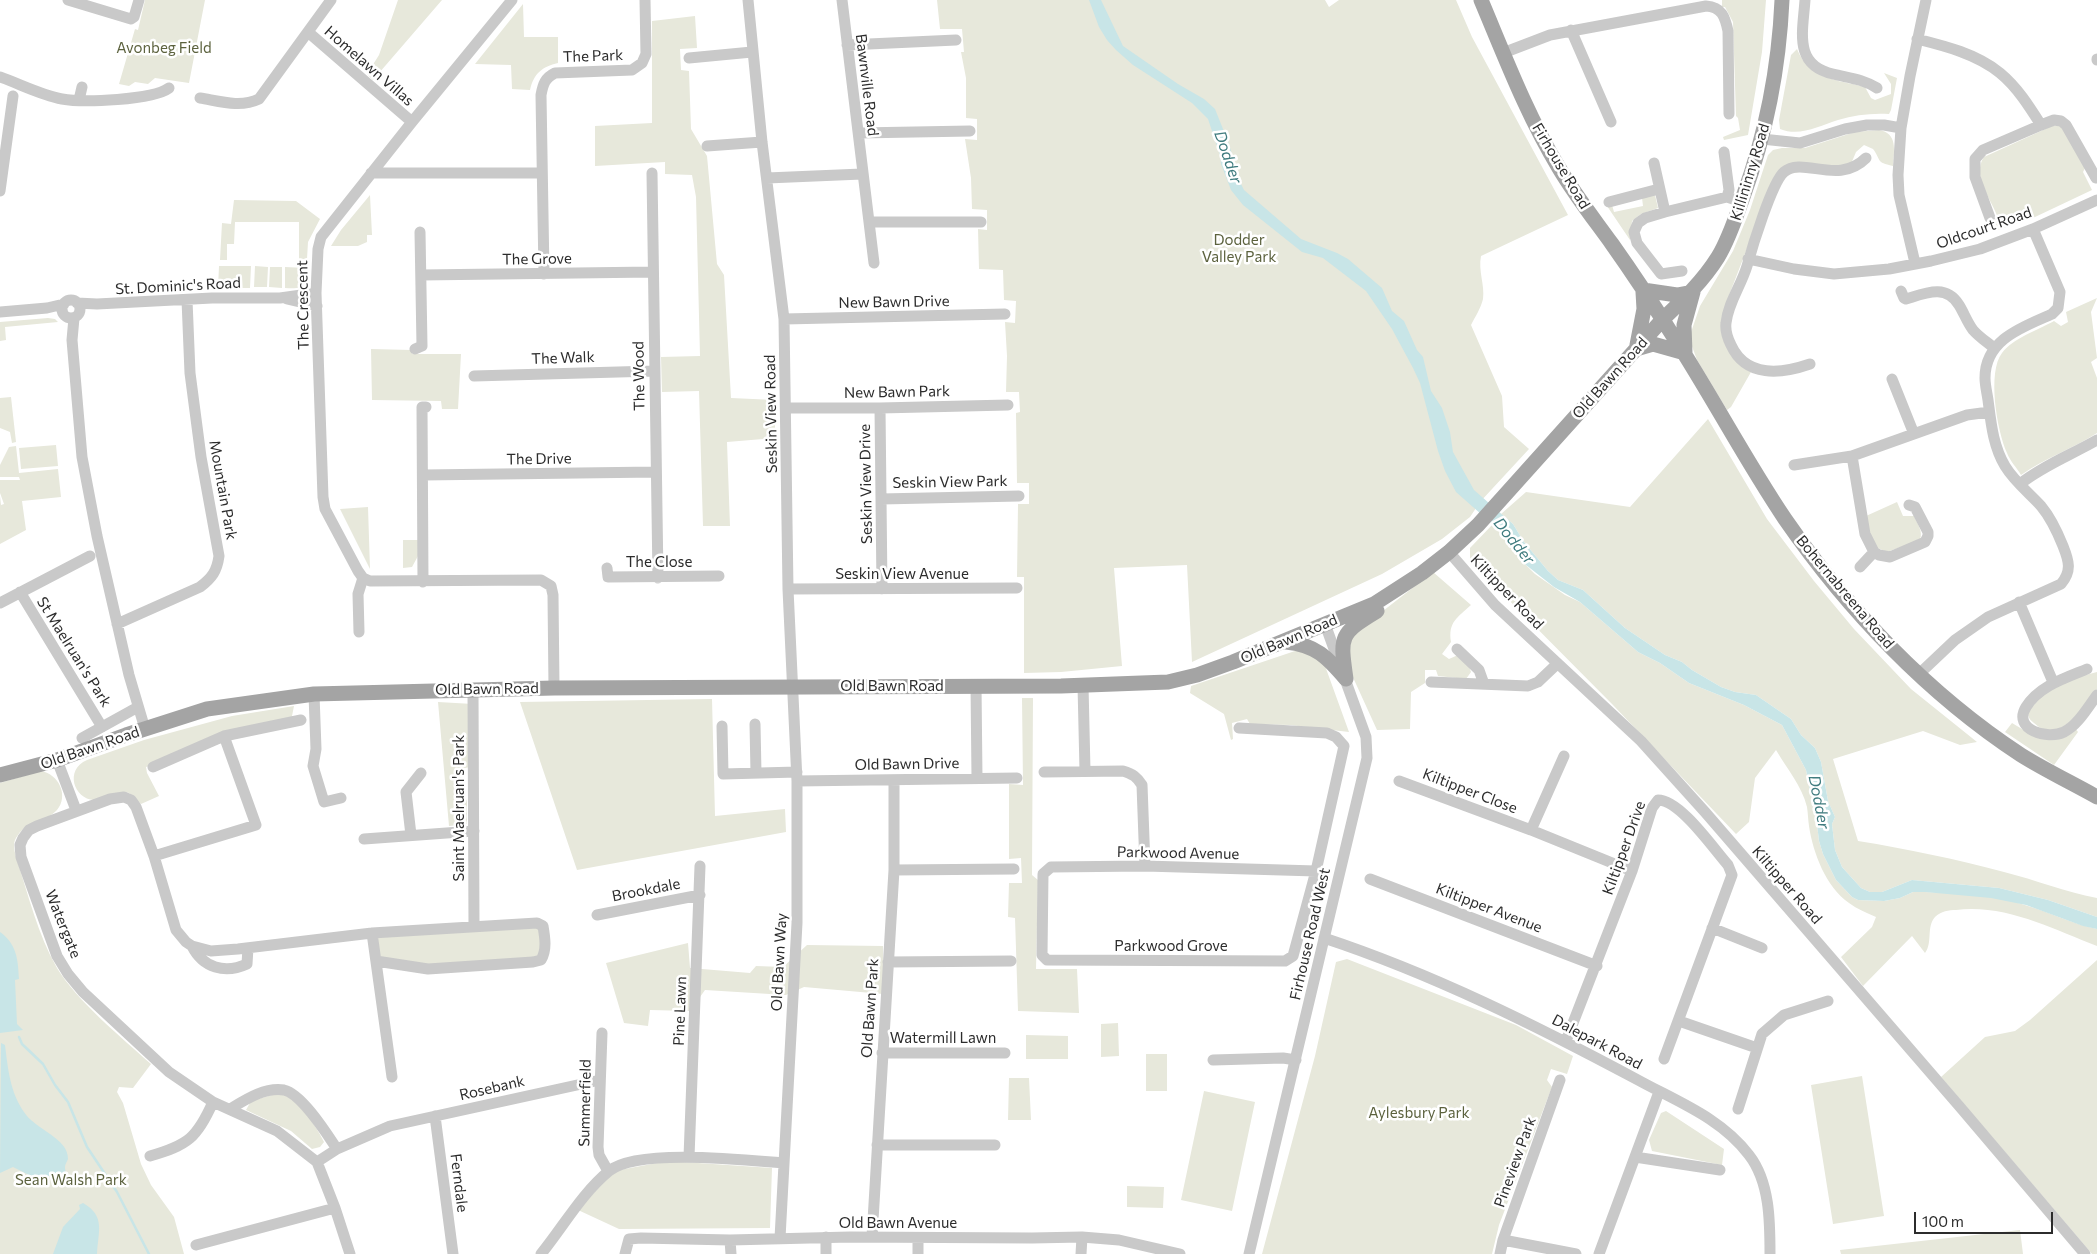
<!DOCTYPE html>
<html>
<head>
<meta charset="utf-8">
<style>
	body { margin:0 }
	#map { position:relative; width:2097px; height:1254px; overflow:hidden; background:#fff; font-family:Commissioner,sans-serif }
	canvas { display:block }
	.scale { position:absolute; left:1914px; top:1212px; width:139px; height:22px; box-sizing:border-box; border:2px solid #2c2c2c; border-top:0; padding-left:6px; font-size:15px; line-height:18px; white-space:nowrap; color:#2c2c2c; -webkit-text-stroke:4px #fff; paint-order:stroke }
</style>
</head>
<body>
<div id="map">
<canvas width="2097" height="1254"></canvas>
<div class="scale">100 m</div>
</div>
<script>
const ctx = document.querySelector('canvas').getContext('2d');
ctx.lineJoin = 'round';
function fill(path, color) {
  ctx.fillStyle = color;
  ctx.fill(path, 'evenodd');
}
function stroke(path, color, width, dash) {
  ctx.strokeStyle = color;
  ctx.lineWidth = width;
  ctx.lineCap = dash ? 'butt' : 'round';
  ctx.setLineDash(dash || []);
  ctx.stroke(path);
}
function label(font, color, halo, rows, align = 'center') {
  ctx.font = font + ' Commissioner,sans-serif';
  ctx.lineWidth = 5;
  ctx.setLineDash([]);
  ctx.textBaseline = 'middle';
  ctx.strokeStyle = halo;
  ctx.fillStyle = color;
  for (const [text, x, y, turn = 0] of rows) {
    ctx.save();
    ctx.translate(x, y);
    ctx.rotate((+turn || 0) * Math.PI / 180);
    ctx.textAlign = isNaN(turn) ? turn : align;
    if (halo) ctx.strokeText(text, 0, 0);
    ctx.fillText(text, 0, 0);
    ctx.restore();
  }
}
fill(new Path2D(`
	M145,0h60l-16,83 -34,-5 -7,6 -13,-2 -6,4 -10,-2 16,-55 3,1z
	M398,0h44l-69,80 -6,-6 12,-19z
	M937,0h388l4,7 10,-7h117l16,37 96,178 -87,41c-3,15 4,29 2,43 -2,9 -8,18 -12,26l31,71 2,31 25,22 -49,53 -10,15 -28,22 -60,35 -190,88 -5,-97 -73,3 8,98 -61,6 -37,1v-96h-7l1,-73h11v-21h-12l-1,-70 4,-1 -1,-20h-13l1,-36 -2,-34 10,1 1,-22 -12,-1 -1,-30 -24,-1 -1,-40 9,1v-20l-15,-1 -1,-31 -6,-39 12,1v-21l-11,-1v-40l-5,-26h3l-2,-23h-22z
	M1722,0h44l-4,52 -14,83 -24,5 -1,-3 17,-7 -2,-12 -2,-2 -3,-94 -8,-15h-3z
	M523,4l1,33h34v26c-16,4 -24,10 -28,27l-18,-1 -1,-24 -36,-1z
	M695,16l2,32 -17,1 1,21 8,1 2,58 16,27 10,108 7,11 7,123 44,2v38l-48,4 3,84h-27l-4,-135 -37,1 -1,-35 39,-1 -4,-159 -4,-22 -27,-1v-12l-70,4v-40l57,-3v-102z
	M1797,49c12,30 40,31 68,38l6,11 4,2 16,-6v-10l-7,-11 13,5 -6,32 -2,4c-18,-1 -34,1 -51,6 -19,6 -38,17 -58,9l-1,-9 12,-65z
	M2058,125l5,2 22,41 -2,4 9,18 -57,27 -40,14 -2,-11 5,-2c-6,-18 -27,-42 -14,-61l68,-31z
	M1879,130c19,3 15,21 14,36 -18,-4 -11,-5 -20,-17l-9,-4 -8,7 -5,12 -76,12 -49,127 -5,21 30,48 -20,35 -4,3 -30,-50 -8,-22 11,-32 33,-55 17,-41 18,-55 5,-5 9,-2h23l50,-16z
	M370,195l2,40h-5v7l-9,4h-27l10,-16z
	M1655,195l3,13 -17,6 -9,7 -2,19 -23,-34 5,-1 2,7 29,-6 -1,-8z
	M234,200l62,1 24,18 -12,23 -1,17h-8v-37h-64l-1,22h-7v16h-7l2,-37 9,1z
	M219,266h32l-1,22h-32z
	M255,266l13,1 -1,20h-13z
	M270,267h12v21l-13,-1z
	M285,267l21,1c1,19 -1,21 -21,20z
	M2097,298l-6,14 6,46 -6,4 6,16v55c-25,16 -52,25 -76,42 -4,-7 -11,-14 -14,-22 -10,-22 -20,-81 -5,-100 11,-15 36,-23 52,-32l7,5 7,-4 -2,-10z
	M48,318l7,1 3,3 -53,5 1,13 -6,1v-19z
	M371,349l41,1v4h49l-3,55h-16l-1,-8 -69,-1z
	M11,397l5,45 -4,1 -2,-11 -10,-4v-30z
	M1708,419l59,100 47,62 40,48 57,60 66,53 -17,3 -37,-14 -90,28 25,82c50,8 97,18 146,31 32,8 61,20 93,26v19l-49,-17 -49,-12 -87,-8 -30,12h-12l-9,-4 -19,-21 -7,-17 -3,-26 3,-7 -7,-16 -7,-39 -6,-14 -14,-13 -10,-16 -35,-24 -21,-3 -14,-5 -29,-17 -10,-8 -17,-7 -40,-27 -42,-38 -25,-10 -10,-9 -24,-29 -11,-18 -12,-10 25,-22 104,15z
	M56,445l2,21 -37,3 -2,-21z
	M16,446l3,27 39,-4 3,28 -39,4 4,29 -26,14v-48l1,9 3,-1 -4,-11v-13h20l-1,-3h-19v-12l9,-18z
	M1897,502l6,14h11c4,9 9,15 6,24l-33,12 -14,-6 -7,-30z
	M368,507l2,62 -30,-60z
	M1493,524l14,13 19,28 9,9 30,21 15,7 58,50 22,11 29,20 55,22 38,20 24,45 4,20 4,8 5,43 4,13 13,26 16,17 6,3 26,1 16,-3 13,-6h12c33,1 71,3 103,14 23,7 45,18 69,23v17c-45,-17 -91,-42 -141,-36 -7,0 -15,1 -21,7 -9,10 -2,26 -10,36l-13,-17 -49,50 -22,-29 31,-30 4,-10c-9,-4 -19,-8 -27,-14 -23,-16 -36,-50 -40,-77 -1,-6 -1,-13 -2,-19 -5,-21 -20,-38 -31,-57l-21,28 -6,44 -13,12 -124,-130 -134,-135 -8,-11v-10z
	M403,540h15v16l-6,11 -9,1z
	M1433,572l38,33c-14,13 -23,17 -20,37l-9,12 7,5 9,-4 10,9 3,8 -5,7 -28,-3 -2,-6h-11v13l-14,9 -1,37 -33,1 -26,-57 -4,-34z
	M1295,651l16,1 13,11 25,69 -59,-7 -40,-1 -3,-5 -15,4 1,16 -2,1 -7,-26 -34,-21 1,-7z
	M2097,672v17c-15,18 -37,58 -63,34 -5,-4 -7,-7 -5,-13l17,-18 32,-15z
	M1022,698h11l-1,177 6,5 -2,89h41l2,44 -61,-2 -3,-93 -7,-1 1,-34h13l-1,-25 -12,1v-75l14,1z
	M712,699l3,117 70,-7 1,23 -209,38 -57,-168z
	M438,702l35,2 1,62 -13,3 1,28 5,3v24l-18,2z
	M294,706l-3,15 -145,46 1,6 12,23 -18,8 -12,-11 -4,-1c-9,2 -21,8 -31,8 -20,-1 -30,-30 -7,-40l57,-20 88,-24z
	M2012,723l15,9 48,-4 3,4 -24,33 -49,-33z
	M41,771c18,3 28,25 16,39 -11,12 -30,11 -39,25 -6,7 -4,14 -2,22 12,37 22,78 41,111 19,32 66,71 94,96l-18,24 -14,-1 -2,5 6,11 18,61 10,21 23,32 10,37h-184v-471z
	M543,926l-2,34 -113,9 -52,-8 -4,-28z
	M688,943l2,25 60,5 6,-7 27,1 24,-22 76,1v48l-79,-7 -18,8 -81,-5 -15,21 -40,-1 -2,16 -24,-3 -18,-60z
	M1347,959l169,66 57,31 -6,18 -16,-5 -4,11 5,7 -53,138 -7,29h-230l53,-198 21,-94z
	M2097,960v294h-5l-151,-177 44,-40 30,-6 15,-11z
	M1118,1023l1,33 -18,1v-33z
	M1026,1035l42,1v23h-42z
	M1146,1054h21v37h-21z
	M1862,1076l22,140 -51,8 -22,-139z
	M1009,1078h20l2,42h-23z
	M1204,1091l51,11 -23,109 -51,-11z
	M279,1093c4,1 9,2 12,4 10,6 28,34 33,45l-4,5 -8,2 -21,-18 -45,-21 5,-9z
	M1666,1111l58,38 -2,16 -70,-14 -3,-11 12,-27z
	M668,1161l104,7 -2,60 -151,1 -41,-19 36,-39z
	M1127,1186l37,1 -1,21 -36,-1z
	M2020,1230l3,24h-182l-1,-4z`), '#e7e8db');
fill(new Path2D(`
	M1089,0h12l22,46 55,38 26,15 11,10 14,35 10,36 5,10 57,49 36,14 11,6 34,29 10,23 12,10 13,29 6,7 8,34 11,17 8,24 3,20 21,38 39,34 11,18 24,29 10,9 25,10 42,38 40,27 17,7 10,8 29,17 14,5 21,3 35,24 10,16 14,13 6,14 7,39 7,16 -3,7 3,26 7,17 19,21 9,4h12l30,-12 87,8 49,12 49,17v12l-14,-3 -57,-21 -35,-7 -66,-6h-12l-13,6 -16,3 -26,-1 -6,-3 -16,-17 -13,-26 -4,-13 -5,-43 -4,-8 -4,-20 -24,-45 -38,-20 -55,-22 -29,-20 -22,-11 -58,-50 -26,-15 -28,-22 -19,-28 -51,-45 -11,-21 -7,-20 -18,-68 -7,-15 -21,-39 -26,-38 -43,-33 -21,-6 -59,-47 -12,-15 -10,-26 -1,-9 -12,-36 -16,-16 -59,-38 -17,-15 -9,-10 -8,-13z
	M0,932c17,12 18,28 19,47l-4,1 2,44 6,6 -23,3z
	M1,1043l4,2c3,24 5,47 19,67 10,17 45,26 44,47 -1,3 -3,5 -3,8 0,4 2,7 1,11l-10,-5 -17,7 -26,-13 -13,6z
	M83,1203c23,13 15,29 14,51h-44l10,-27 17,-18 -1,-4z`), '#c8e5e7');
stroke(new Path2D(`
	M19,1037l3,7 21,20 12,21 13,17 19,45 30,45 32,62`), '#c8e5e7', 2.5);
stroke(new Path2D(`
	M68,0l63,19 3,-2 5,-17
	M512,0l-100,122 -91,115 -3,12 -2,44 7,204 2,12 33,62 5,7 7,3 171,-1 10,6 2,9 1,93
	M748,0l14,142 22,177 4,270 9,192v142l-17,315
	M842,0l32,263
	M1805,0c-2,31 -12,65 28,74 16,4 30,5 44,14
	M1571,30l40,92
	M308,32l104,90
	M1917,39c28,7 60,15 83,34 17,14 29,33 41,52
	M847,45l109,-5
	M1503,53l47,-18 156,-29c16,1 19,11 22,25l1,83
	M689,58l63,-6
	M2097,60v-1
	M0,77c20,7 41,18 62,22 21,4 91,1 107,-11
	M200,98c19,3 40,10 59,1l72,-99
	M79,100l3,-13
	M1901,128l9,-52 16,-76
	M859,133l111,-2
	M1762,139l38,4 45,-14 22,-4h17l17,3 -3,47 1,20 16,68
	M707,146l55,-4
	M1724,152l5,38 -2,7
	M1654,163l11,49
	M371,173h171
	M652,173l6,405
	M767,178l95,-4
	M0,191l13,-95
	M1609,202l50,-13
	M1990,218l-15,-41v-18l8,-9 58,-25 13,-5 7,1 5,4 30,53
	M870,222h111
	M1748,259l46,10 40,5 55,-5 42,-8 49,-12 53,-20 64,-29
	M1682,271l-21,3 -24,-31 -3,-11 4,-9 7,-5 20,-6 62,-15 15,5
	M544,274l-3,-179c2,-11 4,-17 14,-22l77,-3 10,-7 4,-9 -1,-54
	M421,275l232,-3
	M1901,291l3,7 2,1c20,-6 40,-15 53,6 5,8 8,17 14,25 6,7 14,12 21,18
	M287,299l30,7
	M62 309a9 9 0 1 1 18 0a9 9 0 1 1-18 0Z
	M77,303l20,1 115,-6h68l36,-5
	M0,312l47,-4 17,-4
	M74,318l-2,22 10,117 15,79 32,139 16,54
	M784,319l221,-5
	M415,349l7,-3 -2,-114
	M1810,364c-29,10 -64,14 -79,-19 -3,-6 -6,-14 -5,-22 2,-20 15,-37 21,-57 5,-18 25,-84 37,-94 19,-16 54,14 82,-14
	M474,376l180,-5
	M1892,379l22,55
	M786,408h94l128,-3
	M880,408l2,181
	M1852,456l13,78 9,18 5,3 11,2 35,-15 3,-6v-4l-13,-25 -6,-2
	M1794,465l58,-9 115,-41 22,-3
	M423,475l233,-3
	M2020,484c24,-19 51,-29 77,-44
	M881,499l138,-3
	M1449,552l46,53 146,136 64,71 255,295 125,147
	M1860,567l14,-15
	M607,568l1,9 111,-1
	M423,582l-1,-175h4
	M788,589l229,-1
	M20,592l82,135
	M2019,602l34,80
	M0,603l90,-47
	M117,624l83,-37c12,-9 17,-16 19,-31l-18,-99 -11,-84 -3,-73
	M359,632l-1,-38 5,-16
	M1457,649l22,21 5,14
	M2087,669c-22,9 -48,17 -61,38 -14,23 22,33 38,25 14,-7 24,-25 33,-37
	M1918,675l37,-35 33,-23 73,-33c11,-13 8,-23 2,-38 -6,-15 -12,-28 -22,-40 -12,-13 -27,-25 -36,-40 -12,-20 -14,-43 -17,-66 -1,-7 -3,-15 -3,-22 0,-39 38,-51 67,-64l6,-6 2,-16 -27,-63
	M1431,682l97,4 10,-4 19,-18
	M976,685l1,93
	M1083,685l2,86
	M473,691l1,235
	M314,694l2,55 -3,17 11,36 17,-4
	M755,724l1,49
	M722,726l1,48 74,-2
	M1239,728l88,5 9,4 8,9 -28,125 -23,85 -8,5 -238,-1 -5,-5 1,-81 8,-7 94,-1 171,5
	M82,738l56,-31
	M57,760l19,50
	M153,767l71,-31 77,-16
	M1044,772l79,-1c10,3 14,6 19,14l3,81
	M797,781l220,-3
	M1399,781l132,49 101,41
	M1531,830l33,-74
	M411,835l-5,-43 15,-19
	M364,839l110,-8
	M154,856l102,-31 -32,-89
	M894,870l120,-1
	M1370,879l227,87
	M597,915l103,-20
	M1712,928l50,20
	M372,933l20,144
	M1324,938c109,36 213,88 314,142 40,22 83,38 111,75 21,27 21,67 21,99
	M192,946c11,22 33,28 55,18l1,-16
	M888,962l123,-1
	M1679,1021l78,27
	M602,1033l-4,114 1,8 9,16
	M1566,1041l66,-170 20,-63 6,-8c22,0 55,48 70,65l4,10 -68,184
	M882,1053h123
	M1213,1060l70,-2 13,2
	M230,1109c15,-9 34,-22 54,-19 18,4 43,44 53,59
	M1738,1109l24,-75 22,-19 44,-14
	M435,1116l18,138
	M877,1145h118
	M150,1156c38,-11 47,-18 63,-54
	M689,1157l11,-291
	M1635,1157l85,13
	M317,1162l20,-13 53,-23 210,-46
	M826,1237v17
	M872,1237l22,-367v-90
	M918,1238v16
	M730,1240l1,14
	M1503,1240l73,14
	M196,1245l139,-37
	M350,1254l-15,-46 -18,-46 -40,-31 -64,-29 -44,-30 -86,-80 -15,-18 -11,-18 -36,-99 -1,-12 3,-7 6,-8 8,-4 73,-27 14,-2 7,3 5,7 18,49 22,74 10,12 6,4 19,5 27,-2 134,-16 165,-10 6,3c2,12 4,24 -2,34l-8,2 -105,7 -52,-8
	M541,1254c22,-27 41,-61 68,-83 28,-23 137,-11 174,-8
	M625,1254l4,-15 12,-1 89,2 120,-3 182,1 50,-1 37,3 61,14
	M1081,1254l1,-17
	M1249,1254l118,-496 -1,-21 -41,-113
	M1500,1254l3,-14 57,-160
	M1599,1254l60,-162`), '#c9c9c9', 11);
stroke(new Path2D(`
	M1481,0c24,57 46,115 78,168 16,27 35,51 53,76 22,31 43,63 63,95 38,59 71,122 110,180 63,91 143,175 236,236 24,15 51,28 76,42
	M1643,290l34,5 16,-3
	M1637,345l7,-36 -1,-17
	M1636,349l17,-5 32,9
	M1685,353l-1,-28 9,-33
	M1286,642c30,3 41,15 60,37
	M1346,679c-6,-43 -7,-45 31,-68
	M0,775l57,-15 69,-25 81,-26 107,-15 240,-6 507,-2 107,-4 29,-7 36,-13 141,-58 48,-31 27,-21 29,-27 185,-206c20,-19 40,-38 55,-62 11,-18 18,-40 25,-60 23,-63 36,-129 39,-197`), '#a4a4a4', 15);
label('15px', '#5c623e', '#fff', [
	["Avonbeg Field",164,48],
	["Dodder",1239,240],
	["Valley Park",1239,257],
	["Aylesbury Park",1419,1113],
	["Sean Walsh Park",71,1180]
]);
label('15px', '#2c2c2c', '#fff', [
	["The Park",593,56,-2],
	["Homelawn Villas",369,66,41],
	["Bawnville Road",867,85,83],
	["Firhouse Road",1561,166,59],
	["Killininny Road",1750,172,-73],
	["Oldcourt Road",1984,228,-19],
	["The Grove",537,259,-1],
	["St. Dominic's Road",178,286,-3],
	["New Bawn Drive",894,302,-1],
	["The Crescent",303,305,-91],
	["The Walk",563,358,-2],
	["The Wood",639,376,-91],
	["Old Bawn Road",1610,378,-48],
	["New Bawn Park",897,392,-1],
	["Seskin View Road",771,414,-91],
	["The Drive",539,459,-1],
	["Seskin View Park",950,482,-1],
	["Seskin View Drive",866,484,-91],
	["Mountain Park",223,490,80],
	["The Close",659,562],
	["Seskin View Avenue",902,574],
	["Kiltipper Road",1507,592,46],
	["Bohernabreena Road",1845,592,50],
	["Old Bawn Road",1289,639,-23],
	["St Maelruan's Park",74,652,58],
	["Old Bawn Road",892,686],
	["Old Bawn Road",487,689,-1],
	["Old Bawn Road",90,748,-19],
	["Old Bawn Drive",907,764,-1],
	["Kiltipper Close",1470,791,21],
	["Saint Maelruan's Park",459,808,-90],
	["Kiltipper Drive",1624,848,-70],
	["Parkwood Avenue",1178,853,1],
	["Kiltipper Road",1787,885,49],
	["Brookdale",646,890,-11],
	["Kiltipper Avenue",1489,908,21],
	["Watergate",63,924,68],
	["Firhouse Road West",1310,934,-77],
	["Parkwood Grove",1171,946],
	["Old Bawn Way",779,962,-87],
	["Old Bawn Park",870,1008,-86],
	["Pine Lawn",680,1011,-88],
	["Watermill Lawn",943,1038],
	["Dalepark Road",1597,1042,28],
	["Rosebank",492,1088,-13],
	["Summerfield",585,1103,-89],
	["Pineview Park",1515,1162,-70],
	["Ferndale",459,1183,83],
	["Old Bawn Avenue",898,1223]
]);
label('italic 16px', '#407c7f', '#fff', [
	["Dodder",1228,157,71],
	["Dodder",1514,541,51],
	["Dodder",1819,802,79]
]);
</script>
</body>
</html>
